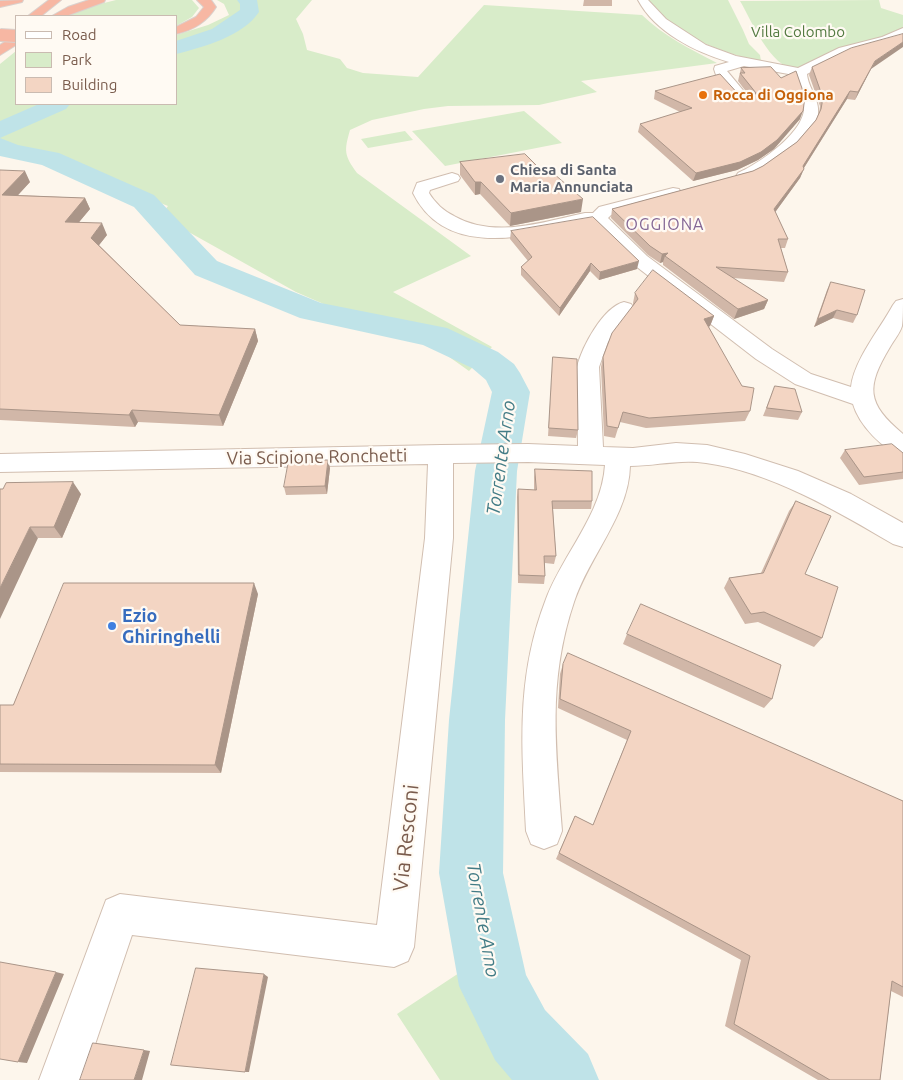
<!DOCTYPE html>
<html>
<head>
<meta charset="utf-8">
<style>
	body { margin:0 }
	#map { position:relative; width:903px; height:1080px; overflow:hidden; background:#fdf6ec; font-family:Ubuntu,sans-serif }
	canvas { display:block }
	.legend { position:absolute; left:15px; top:15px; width:162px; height:90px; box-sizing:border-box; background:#fffaf3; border:1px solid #cabbb1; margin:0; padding:6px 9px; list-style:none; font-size:15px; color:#7a5c4d }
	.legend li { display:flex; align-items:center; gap:10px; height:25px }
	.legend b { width:25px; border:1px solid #cabbb1 }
</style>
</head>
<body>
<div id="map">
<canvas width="903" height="1080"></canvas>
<ul class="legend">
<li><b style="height:6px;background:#fff"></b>Road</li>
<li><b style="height:14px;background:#d8ecc9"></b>Park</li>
<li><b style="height:14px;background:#f3d5c3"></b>Building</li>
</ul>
</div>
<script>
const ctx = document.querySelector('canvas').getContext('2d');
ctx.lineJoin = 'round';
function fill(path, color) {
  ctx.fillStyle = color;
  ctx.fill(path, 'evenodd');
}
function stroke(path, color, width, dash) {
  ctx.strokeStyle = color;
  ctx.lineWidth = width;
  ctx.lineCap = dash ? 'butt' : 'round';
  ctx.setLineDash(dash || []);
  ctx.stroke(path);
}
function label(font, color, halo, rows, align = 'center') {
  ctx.font = font + ' Ubuntu,sans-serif';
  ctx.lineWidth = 4.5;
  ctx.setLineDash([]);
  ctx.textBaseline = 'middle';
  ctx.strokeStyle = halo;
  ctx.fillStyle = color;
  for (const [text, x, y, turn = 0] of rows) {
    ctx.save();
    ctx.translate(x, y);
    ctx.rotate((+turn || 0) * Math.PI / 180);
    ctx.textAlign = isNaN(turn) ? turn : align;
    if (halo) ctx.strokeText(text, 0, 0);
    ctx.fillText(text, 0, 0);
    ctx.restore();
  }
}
fill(new Path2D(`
	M116,0h76l7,8 -7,9 -16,9v-10h-108l20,-9z
	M217,0h95l-16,19 7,15 4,16 33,9 7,9 16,5 55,4 66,-72 158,10c22,21 48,34 75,48l-136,18 16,11 -58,13 -91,1 -24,3 -52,11 -22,10c-6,21 -6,25 7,43l114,83 -78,36 99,55 -23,24 -31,-22 -50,-17 -92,-40 -136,-76 8,-10 -168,-66v-76l16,-13v53h160v-69l32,-10 21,-10 -5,-11z
	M649,0h79l15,30 6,14 11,11 1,6c-37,-7 -92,-27 -112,-61z
	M879,0l2,8 22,7v12c-18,15 -43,17 -65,22 -13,4 -24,15 -38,19 -27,7 -49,-49 -60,-67z
	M524,111l38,32 -117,23 -33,-35z
	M405,131l8,9 -45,8 -7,-9z
	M459,973l58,107h-77l-43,-66z`), '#d8ecc9');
fill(new Path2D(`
	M237,0h20l2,12c-16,24 -55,35 -83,42v-13l36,-12 28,-19v-6z
	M39,104h31l-4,5 -66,29v-17z
	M0,138l18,7 41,8 95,42 63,66 104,42 126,25 51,24 16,12 6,9 10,19 -13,79 -12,249 -2,153 23,102 19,35 43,44 11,26h-87l-17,-20 -36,-74 -20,-113 10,-153 26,-249 17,-79 -6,-12 -14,-12 -49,-23 -123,-27 -105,-43 -61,-68 -92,-42 -42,-9z`), '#bfe3e8');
const minor = new Path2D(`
	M638,0h10l18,19 40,26 30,11 62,12 41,-20 43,-11 21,-9v9l-13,6 -43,11 -40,20c1,14 13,25 11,40 -3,21 -58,71 -80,65l-2,-3 2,-3c22,-10 69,-42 66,-68 -1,-11 -10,-19 -10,-30l-50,-9 -17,5 25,30 -2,3h-10l-23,-26 -3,-9 1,-3 14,-4c-34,-10 -74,-30 -91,-62z
	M452,173l6,2 2,3 -2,3 -28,9 -1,3c6,10 15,18 25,23 41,23 88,6 131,-3h8l6,-6 74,-19 6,1 2,4 -2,4 -68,18 -3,3 39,38 125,93 39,25 40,13c3,-27 29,-58 42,-82l3,-4 7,-2c0,8 0,20 -1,27 -2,7 -8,14 -12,21 -24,40 -24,56 13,87v22c-20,-6 -44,-31 -50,-52l-58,-20 -39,-25 -123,-95 -40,-41h-8c-56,13 -139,37 -172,-30l4,-10z
	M624,302l7,2 3,4 -26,34 -9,25 4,80 30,1 43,-5 31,2 38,9 53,17 53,23 52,29v24l-10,-3c-54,-32 -124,-73 -187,-81 -27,-4 -50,3 -76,3 -1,49 -41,90 -56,136 -27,80 -18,147 -12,229l-5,13 -13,5 -13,-5 -5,-13c-4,-83 -11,-152 20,-232 17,-45 56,-85 59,-134l-77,-3 -75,1v75l-39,409 -6,14 -14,6 -262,-32 -49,145h-44l67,-180 14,-6 257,31 48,-387 3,-74 -428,8v-18l441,-9 87,-1 50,2 -1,-79c5,-20 26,-60 47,-65z`);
const highway = new Path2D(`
	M23,0l-1,2 -22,5v-6z
	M49,0h12l-20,16h-13z
	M89,0h16l-1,2 -38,14h-14l16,-9z
	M197,0h14l5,7c-9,15 -23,23 -40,27v-7l20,-10 8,-10z
	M16,35v10l-16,10v-10z`);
stroke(minor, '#d1beb0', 2);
stroke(highway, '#dad1cd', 2);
fill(minor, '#fff');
fill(highway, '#f7b7a3');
const highwayBridge = new Path2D(`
	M0,35l16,1`);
stroke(highwayBridge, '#dad1cd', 14, []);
stroke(highwayBridge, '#f7b7a3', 12);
fill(new Path2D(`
	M584,0h28v6h-29z
	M812,67l59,2 -16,31 -8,-1 -43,69 -4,10 -25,34 13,27 -3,9h-4l7,24 -4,10 -51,-4 35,22 -4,9 -30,10 -71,-54v-3l-3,1 -12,-8 -37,-37 1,-9 141,-38 10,-5 34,-24 19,-22 3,-5 1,-9 -11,-31z
	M741,68l59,51 -26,30 -16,11 -21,10 -44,11 -55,-49 2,-8 40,-12 -26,-13 1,-8 96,7 -13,-17z
	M460,162l121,50 -71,14 -30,-32 -5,1 -15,-20z
	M0,170l30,12 -12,13 67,3 5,11 -11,13 28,13 -8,10 81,80 75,4 3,12 -35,85 -85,-4 -3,5 -135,-7z
	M511,231l126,38 -38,11 -9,-9 -31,45 -38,-41v-8l7,-6 -18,-22z
	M831,282l26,33 -4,8 -20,-5 -19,9 13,-37z
	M635,293l79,23 -4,10 -1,1 41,84 -5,10 -99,7 -26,-6 -5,16 -11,-2 -3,-69 2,-10 30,-52v-2z
	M553,357l25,73 -2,8 -28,-2z
	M775,386l27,26 -4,8 -35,-4z
	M845,450l58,3v26l-44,6 -19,-27z
	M330,468l-3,26 -41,1 -2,-8z
	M535,469l57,32 -1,8h-38l3,47 -2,8 -9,-1v13l-1,8 -26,-1 -1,-86 1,-8 16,1v-13z
	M0,489l81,5 -19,44h-24z
	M796,501l9,73 17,64 -8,9 -56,-25 -13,2 -21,-36 5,-10 32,-5 28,-62z
	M258,594l-37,179 -221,-1v-67h13z
	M627,634l145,65 -8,9 -141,-64z
	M563,664l340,137v196l-12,-6 -11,89h-62l-93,-54 16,-66 -185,-101 19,-43 18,9 34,-85 -69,-32 2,-34z`), '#d1b7a8');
fill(new Path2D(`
	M903,42v5l-32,22 -16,31 3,-8 17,-31z
	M850,91l-3,8 -47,75 3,-8z
	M803,111l-3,8 -26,30 -16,11 -21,10 -44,11 3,-8z
	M804,169l-4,9 -29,40 3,-9z
	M25,171l5,11 -22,24 -6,-11z
	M475,182h6l-1,12 -5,1z
	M85,198l5,11 -20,24 -5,-11z
	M583,199l-2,13 -71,14 1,-13z
	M102,223l5,12 -11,14 -5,-11z
	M668,253l-3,3 -2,6 -3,1 2,-9z
	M639,261l-2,8 -38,11 1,-8z
	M591,263l-1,8 -31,45 1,-8z
	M768,300l-4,9 -30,10 4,-10z
	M837,310l-4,8 -19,9 4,-8z
	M714,316l-4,10 -9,3 3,-10z
	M255,329l3,12 -35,85 -4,-11z
	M132,410l6,12 -3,5 -6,-12z
	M328,460l2,8 -3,26 -2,-8z
	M73,482l8,12 -19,44 -8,-11z
	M30,527l8,11 -38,81v-31z
	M254,583l4,11 -37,179 -6,-8z
	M56,972l8,2 -37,89 -9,-1z
	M264,974l4,3 -19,95h-4z
	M144,1050l6,1 -8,29h-8z`), '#aa9588');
const building = new Path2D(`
	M903,34v8l-28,19 -17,31 -8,-1 -47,75 1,3 -30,40 14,30h-10l10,33 -72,-5 52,33 -30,9 -73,-53 3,-3 -6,1 -12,-8 -38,-37 141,-38 10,-5 34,-24 19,-22 5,-11 2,-11 -11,-31 39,-19z
	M771,67l10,11 15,-7 9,26 -2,14 -26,29 -16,12 -21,10 -44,11 -56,-49 52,-16 -37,-17 65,-17 21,23 11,1 4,-5 -16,-20h5l-4,-5z
	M525,154l20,20 8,-1 30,26 -72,14 -30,-31h-6l-15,-20z
	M0,170l25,1 -23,24 83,3 -20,24 37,1 -11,15 89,87 75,4 -36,86 -87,-5 -3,5 -129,-6z
	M593,217l46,44 -39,11 -9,-9 -31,45 -39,-41 11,-10 -21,-26z
	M653,270l61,46 -10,3 38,67 12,2 -4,23 -101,7 -26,-6 -5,16 -11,-2 -4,-69 9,-24 26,-34 -3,-6z
	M831,282l34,8 -8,25 -20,-5 -19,9z
	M553,357l24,2 1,71 -29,-2z
	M775,386l20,3 7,23 -35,-4z
	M892,444l11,9v19l-39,5 -19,-27z
	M289,460h39l-3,26 -41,1z
	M535,469l57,2v30h-40l4,55h-12l1,20 -26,-1 -1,-86 18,1z
	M73,482l-19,45h-24l-30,61v-99h3l3,-6z
	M796,501l35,15 -26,58 33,13 -16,51 -58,-26 -13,2 -22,-36 34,-5z
	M64,583h190l-39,182 -215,-1v-59h13z
	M641,604l140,61 -9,34 -145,-65z
	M568,653l335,148v186l-11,-6 -12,99h-50l-96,-56 16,-68 -191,-103 16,-37 18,9 38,-94 -71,-32 3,-35z
	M0,962l56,10 -38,90 -18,-3z
	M196,968l68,6 -19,98 -74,-7z
	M93,1043l51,7 -10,30h-54z`);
fill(building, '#f3d5c3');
stroke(building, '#aa9588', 1);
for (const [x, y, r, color] of [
	[703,95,5,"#e8710a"],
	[500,179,5,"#6b7280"],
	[112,626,5,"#3f7fe0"]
]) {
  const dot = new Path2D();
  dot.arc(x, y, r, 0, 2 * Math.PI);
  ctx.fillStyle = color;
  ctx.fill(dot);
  stroke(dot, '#fffaf3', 2);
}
label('15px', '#537a41', '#fffaf3', [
	["Villa Colombo",798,32]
]);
label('bold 15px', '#c56008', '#fffaf3', [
	["Rocca di Oggiona",713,95]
], 'left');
label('bold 15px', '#5b616d', '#fffaf3', [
	["Chiesa di Santa",510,170],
	["Maria Annunciata",510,187]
], 'left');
ctx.letterSpacing = '1px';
label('16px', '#846695', '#fffaf3', [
	["OGGIONA",665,225]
]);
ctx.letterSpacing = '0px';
label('18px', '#7a5c4d', '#fffaf3', [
	["Via Scipione Ronchetti",317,457,-1]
]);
label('bold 18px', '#366cbe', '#fffaf3', [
	["Ezio",122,616],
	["Ghiringhelli",122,637]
], 'left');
label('italic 19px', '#437c86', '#fffaf3', [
	["Torrente Arno",501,458,-82],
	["Torrente Arno",483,920,80]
]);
label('21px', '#7a5c4d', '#fffaf3', [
	["Via Resconi",406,838,-84]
]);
</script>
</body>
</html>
